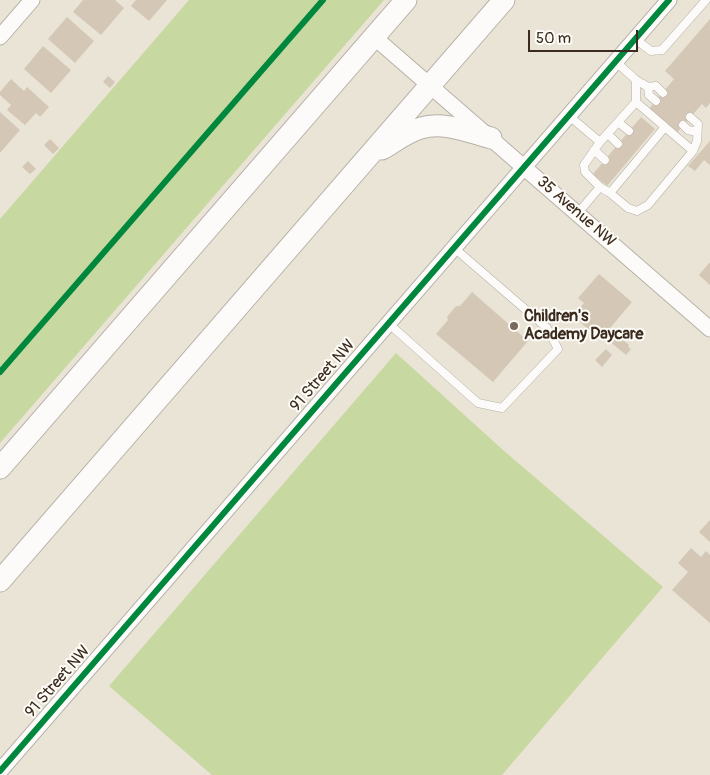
<!DOCTYPE html>
<html>
<head>
<meta charset="utf-8">
<style>
	body { margin:0 }
	#map { position:relative; width:710px; height:775px; overflow:hidden; background:#e9e4d6; font-family:Pangolin,sans-serif }
	canvas { display:block }
	.scale { position:absolute; left:528px; top:30px; width:110px; height:22px; box-sizing:border-box; border:2px solid #3b2a1e; border-top:0; padding-left:6px; font-size:15px; line-height:18px; white-space:nowrap; color:#3b2a1e; -webkit-text-stroke:4px #fdfcf7; paint-order:stroke }
</style>
</head>
<body>
<div id="map">
<canvas width="710" height="775"></canvas>
<div class="scale">50 m</div>
</div>
<script>
const ctx = document.querySelector('canvas').getContext('2d');
ctx.lineJoin = 'round';
function fill(path, color) {
  ctx.fillStyle = color;
  ctx.fill(path, 'evenodd');
}
function stroke(path, color, width, dash) {
  ctx.strokeStyle = color;
  ctx.lineWidth = width;
  ctx.lineCap = dash ? 'butt' : 'round';
  ctx.setLineDash(dash || []);
  ctx.stroke(path);
}
function label(font, color, halo, rows, align = 'center') {
  ctx.font = font + ' Pangolin,sans-serif';
  ctx.lineWidth = 4;
  ctx.setLineDash([]);
  ctx.textBaseline = 'middle';
  ctx.strokeStyle = halo;
  ctx.fillStyle = color;
  for (const [text, x, y, turn = 0] of rows) {
    ctx.save();
    ctx.translate(x, y);
    ctx.rotate((+turn || 0) * Math.PI / 180);
    ctx.textAlign = isNaN(turn) ? turn : align;
    if (halo) ctx.strokeText(text, 0, 0);
    ctx.fillText(text, 0, 0);
    ctx.restore();
  }
}
fill(new Path2D(`
	M189,0h195l-384,443v-224z
	M396,353l107,97 160,137 -161,188h-290l-103,-89z`), '#c8d8a1');
fill(new Path2D(`
	M83,0h32l9,8 -23,27 -28,-23z
	M136,0h31l-18,21 -18,-15z
	M67,17l27,24 -19,22 -27,-24z
	M710,19v84l-4,5 -4,-4 -26,30 -28,-24 26,-31 -9,-8z
	M43,46l28,24 -20,23 -27,-24z
	M108,76l7,6 -5,6 -7,-6z
	M11,79l13,12 3,-4 22,20 -9,10 -4,-4 -11,12 -18,-15 4,-5 -11,-10v-3z
	M0,112l20,18 -20,23z
	M641,117l14,12 -48,57 -14,-12z
	M50,139l9,9 -6,6 -9,-9z
	M710,141v24l-6,-5 -9,11 -7,-5z
	M28,161l8,8 -6,5 -8,-7z
	M710,262v23l-11,-10z
	M599,274l33,28 -27,32 -3,-3 -5,6 -18,-16 -2,1 -5,-4 12,-15 -6,-5z
	M472,292l56,49 -35,41 -57,-48 12,-14 -1,-3 9,-11h4z
	M613,336l8,6 2,-2 6,5 -1,2 3,2 -5,6 -18,-15z
	M606,349l6,6 -10,12 -7,-7z
	M710,520v22l-11,-10z
	M691,548l10,9 5,-6 4,4v68l-38,-33 16,-18 -10,-9z`), '#d4c7b6');
const lane = new Path2D(`
	M635,39l16,12 11,-1 44,-50
	M615,61l21,19v22
	M636,80l12,7 8,-1 7,7
	M648,87l1,8 7,6
	M568,115l32,27
	M618,122l11,9
	M683,125l5,5 9,2
	M665,127l28,24
	M608,134l10,10
	M594,150l11,10
	M610,193l18,15 9,3 11,-6 45,-54 4,-10 1,-17 -8,-7
	M578,213l22,-26 10,6 55,-66 -29,-25 -36,40 -16,23 1,7 15,15
	M388,323l90,80 24,5 56,-59 -11,-21 -94,-81`);
const street = new Path2D(`
	M0,37l32,-37
	M374,37l336,292
	M0,771l669,-771`);
const secondary = new Path2D(`
	M382,149c12,-7 25,-17 39,-21 22,-7 48,4 70,10
	M0,468l406,-468
	M0,581l504,-581`);
stroke(lane, '#b6b1a7', 9);
stroke(street, '#b6b1a7', 17);
stroke(secondary, '#b6b1a7', 23);
stroke(lane, '#fcfbf9', 8);
stroke(street, '#fcfbf9', 15);
stroke(secondary, '#fcfbf9', 21);
stroke(new Path2D(`
	M0,372l323,-372
	M0,771l669,-771`), '#00873e', 6);
for (const [x, y, r, color] of [
	[514,326,5,"#786b5e"]
]) {
  const dot = new Path2D();
  dot.arc(x, y, r, 0, 2 * Math.PI);
  ctx.fillStyle = color;
  ctx.fill(dot);
  stroke(dot, '#fdfcf7', 2);
}
label('16px', '#3b2a1e', '#fdfcf7', [
	["35 Avenue NW",576,212,41],
	["91 Street NW",323,376,-49],
	["91 Street NW",58,682,-49]
]);
label('bold 16px', '#3b2a1e', '#fdfcf7', [
	["Children's",524,317],
	["Academy Daycare",524,335]
], 'left');
</script>
</body>
</html>
